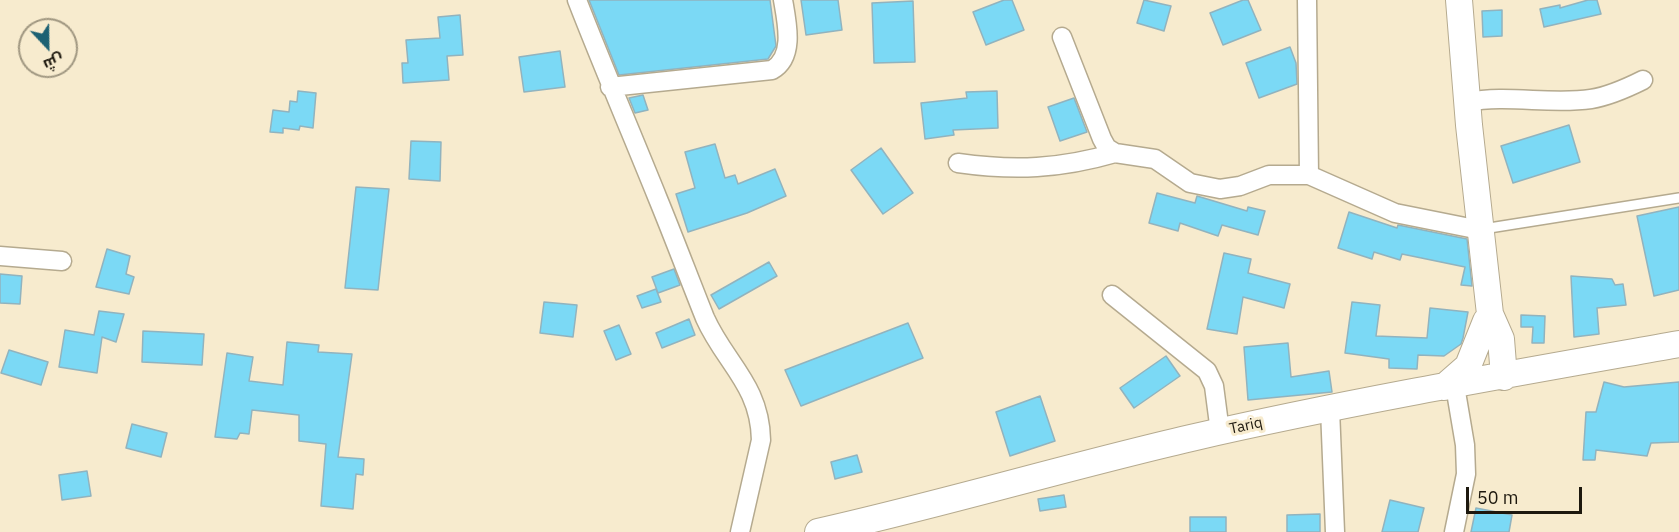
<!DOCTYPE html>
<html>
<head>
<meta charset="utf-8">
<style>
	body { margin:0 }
	#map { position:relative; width:1679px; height:532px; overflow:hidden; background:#f7ebce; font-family:"IBM Plex Sans",Cairo,sans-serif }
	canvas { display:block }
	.north { position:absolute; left:18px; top:18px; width:60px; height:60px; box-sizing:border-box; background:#f7ebce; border:2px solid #a09781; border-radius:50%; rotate:158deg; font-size:16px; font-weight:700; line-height:24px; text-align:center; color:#1d180e }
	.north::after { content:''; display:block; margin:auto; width:21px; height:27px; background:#1c6173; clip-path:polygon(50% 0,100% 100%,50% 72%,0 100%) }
	.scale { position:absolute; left:1466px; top:487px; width:116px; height:27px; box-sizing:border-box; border:3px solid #1d180e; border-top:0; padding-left:8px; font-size:18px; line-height:21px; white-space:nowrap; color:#1d180e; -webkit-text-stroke:4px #f7ebce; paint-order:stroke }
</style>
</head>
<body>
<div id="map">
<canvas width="1679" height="532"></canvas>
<div class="north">ش</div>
<div class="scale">50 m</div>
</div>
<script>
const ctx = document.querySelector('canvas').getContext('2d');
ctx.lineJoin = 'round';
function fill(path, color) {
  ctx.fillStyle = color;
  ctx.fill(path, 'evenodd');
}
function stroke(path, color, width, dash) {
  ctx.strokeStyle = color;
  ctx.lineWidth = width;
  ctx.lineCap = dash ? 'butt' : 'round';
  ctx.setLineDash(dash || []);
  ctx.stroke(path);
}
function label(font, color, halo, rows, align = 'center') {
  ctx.font = font + ' "IBM Plex Sans",sans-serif';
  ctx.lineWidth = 6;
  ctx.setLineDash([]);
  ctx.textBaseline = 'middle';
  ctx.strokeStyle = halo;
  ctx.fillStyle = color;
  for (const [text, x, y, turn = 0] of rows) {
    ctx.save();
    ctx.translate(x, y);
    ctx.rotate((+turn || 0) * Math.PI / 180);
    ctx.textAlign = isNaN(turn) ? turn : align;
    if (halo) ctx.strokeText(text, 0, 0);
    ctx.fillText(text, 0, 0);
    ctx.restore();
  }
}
const building = new Path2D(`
	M589,0h181l6,46 -8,13 -149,16z
	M801,0h37l4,30 -36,5z
	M1004,0h8l12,30 -38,15 -13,-33z
	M1144,0l27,6 -7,25 -27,-8z
	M1243,0h5l13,30 -38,15 -13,-32z
	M1588,0h9l4,14 -57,13 -4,-18 20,-4v3z
	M913,1l2,61 -41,1 -2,-60z
	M1502,10v26l-19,1 -1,-26z
	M460,15l3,40 -16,1 2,24 -46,3 -1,-20h6l-2,-23 34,-2 -2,-21z
	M1290,47l6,16 1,21 -38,14 -13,-35z
	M560,51l5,36 -41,5 -5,-35z
	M298,91l18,2 -3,35 -13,-2 -1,4 -16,-2v5l-13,-1 3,-22 16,2 1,-11 7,1z
	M997,91l1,37 -45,2 1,5 -29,4 -4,-36 46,-5 -1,-6z
	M643,95l5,15 -13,3 -6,-15z
	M1074,98l13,34 -27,9 -12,-34z
	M1569,125l11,37 -67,21 -12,-37z
	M411,141l30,1 -1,39 -31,-2z
	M715,144l10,34 10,-3 3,9 37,-15 11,27 -39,17 -59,19 -12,-38 19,-6 -10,-36z
	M881,148l32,45 -30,21 -32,-44z
	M356,187l33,2 -11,101 -33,-2z
	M1157,193l38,10 2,-7 50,15 1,-4 17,4 -7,24 -36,-10 -4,11 -38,-13 -2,8 -29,-8z
	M1679,207v83l-25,6 -17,-80z
	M1349,212l48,16 1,-3 69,14 5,47 -11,-1 4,-18 -63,-13 -2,6 -26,-8 -2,7 -34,-11z
	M107,249l23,7 -4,18 8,3 -5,17 -33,-7z
	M1224,253l27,6 -3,14 42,11 -6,24 -41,-11 -6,37 -30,-5z
	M769,262l8,14 -58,33 -8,-14z
	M674,269l6,16 -22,8 -6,-16z
	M0,274l22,2 -2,28 -20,-1z
	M1571,276l41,3 3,6 8,-1 3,21 -29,3 2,26 -25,3z
	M656,289l5,13 -19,6 -5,-12z
	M544,302l33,3 -4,32 -33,-4z
	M1352,302l28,3 -4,31 51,2 3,-30 38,4 -5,26 -2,6 -17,12 -26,-1 -1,14 -28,-1v-9l-44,-6z
	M99,311l25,3 -8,28 -14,-5 -5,36 -38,-6 6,-37 29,5z
	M1521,315l24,1 -1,27h-12l1,-16h-12z
	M689,319l6,16 -33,13 -6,-15z
	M908,323l15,35 -122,48 -16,-36z
	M619,325l12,29 -15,6 -12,-29z
	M143,331l61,3 -2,31 -60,-3z
	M287,342l32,3 -1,7 34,2 -14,103 26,2 -1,16 -7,-1 -3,35 -32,-3 5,-62 -27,-3v-26l-47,-5 -3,24 -9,-1 -3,6 -22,-2 12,-84 26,4 -4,24 34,4z
	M1288,343l3,34 38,-6 3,21 -84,8 -4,-53z
	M9,350l39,12 -7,23 -40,-12z
	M1166,356l14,20 -46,32 -14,-20z
	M1604,382l20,5 55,-5v60l-28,1 -4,13 -51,-6 -1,10h-12l3,-48h10z
	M1040,396l15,45 -45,15 -14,-44z
	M132,424l35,9 -6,24 -35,-9z
	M857,455l5,17 -27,7 -4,-17z
	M87,471l4,25 -29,4 -3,-25z
	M1064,495l2,12 -26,4 -2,-12z
	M1390,500l34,8 -6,24h-36z
	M1476,508l36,7 -3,17h-38z
	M1320,514v18h-33v-17z
	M1190,517h36v15h-36z`);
fill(building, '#7bd9f5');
stroke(building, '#91b3be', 1.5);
const lane = new Path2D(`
	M1483,229l196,-31`);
const street = new Path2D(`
	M577,0c26,67 54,132 81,199 16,39 31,79 47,119 20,45 55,67 56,122l-21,92
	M1307,0l2,175 86,38 85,17
	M1062,37l40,102 5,9 8,5 40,6 35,24 30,6 20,-3 29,-11h40
	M610,87l162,-17c23,-13 15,-47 11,-70
	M1467,102c41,-8 83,3 124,-3 19,-3 36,-11 52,-19
	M958,163c56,8 102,6 157,-10
	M0,256l62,5
	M1112,295l95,76 7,15 6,46
	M1330,409l5,123
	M1454,532l12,-58 -1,-29 -10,-59`);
const secondary = new Path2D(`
	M1459,0l10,125 21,189 11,25 3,38
	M1444,387l24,-21 18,-45
	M818,532c125,-28 248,-65 373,-94 161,-37 325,-65 488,-94`);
stroke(lane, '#b5aa8f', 12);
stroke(street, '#b5aa8f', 21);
stroke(secondary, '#b5aa8f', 28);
stroke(lane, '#fff', 9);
stroke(street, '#fff', 18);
stroke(secondary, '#fff', 26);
label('15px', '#1d180e', '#f7ebce', [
	["Tariq",1246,426,-12]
]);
</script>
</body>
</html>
